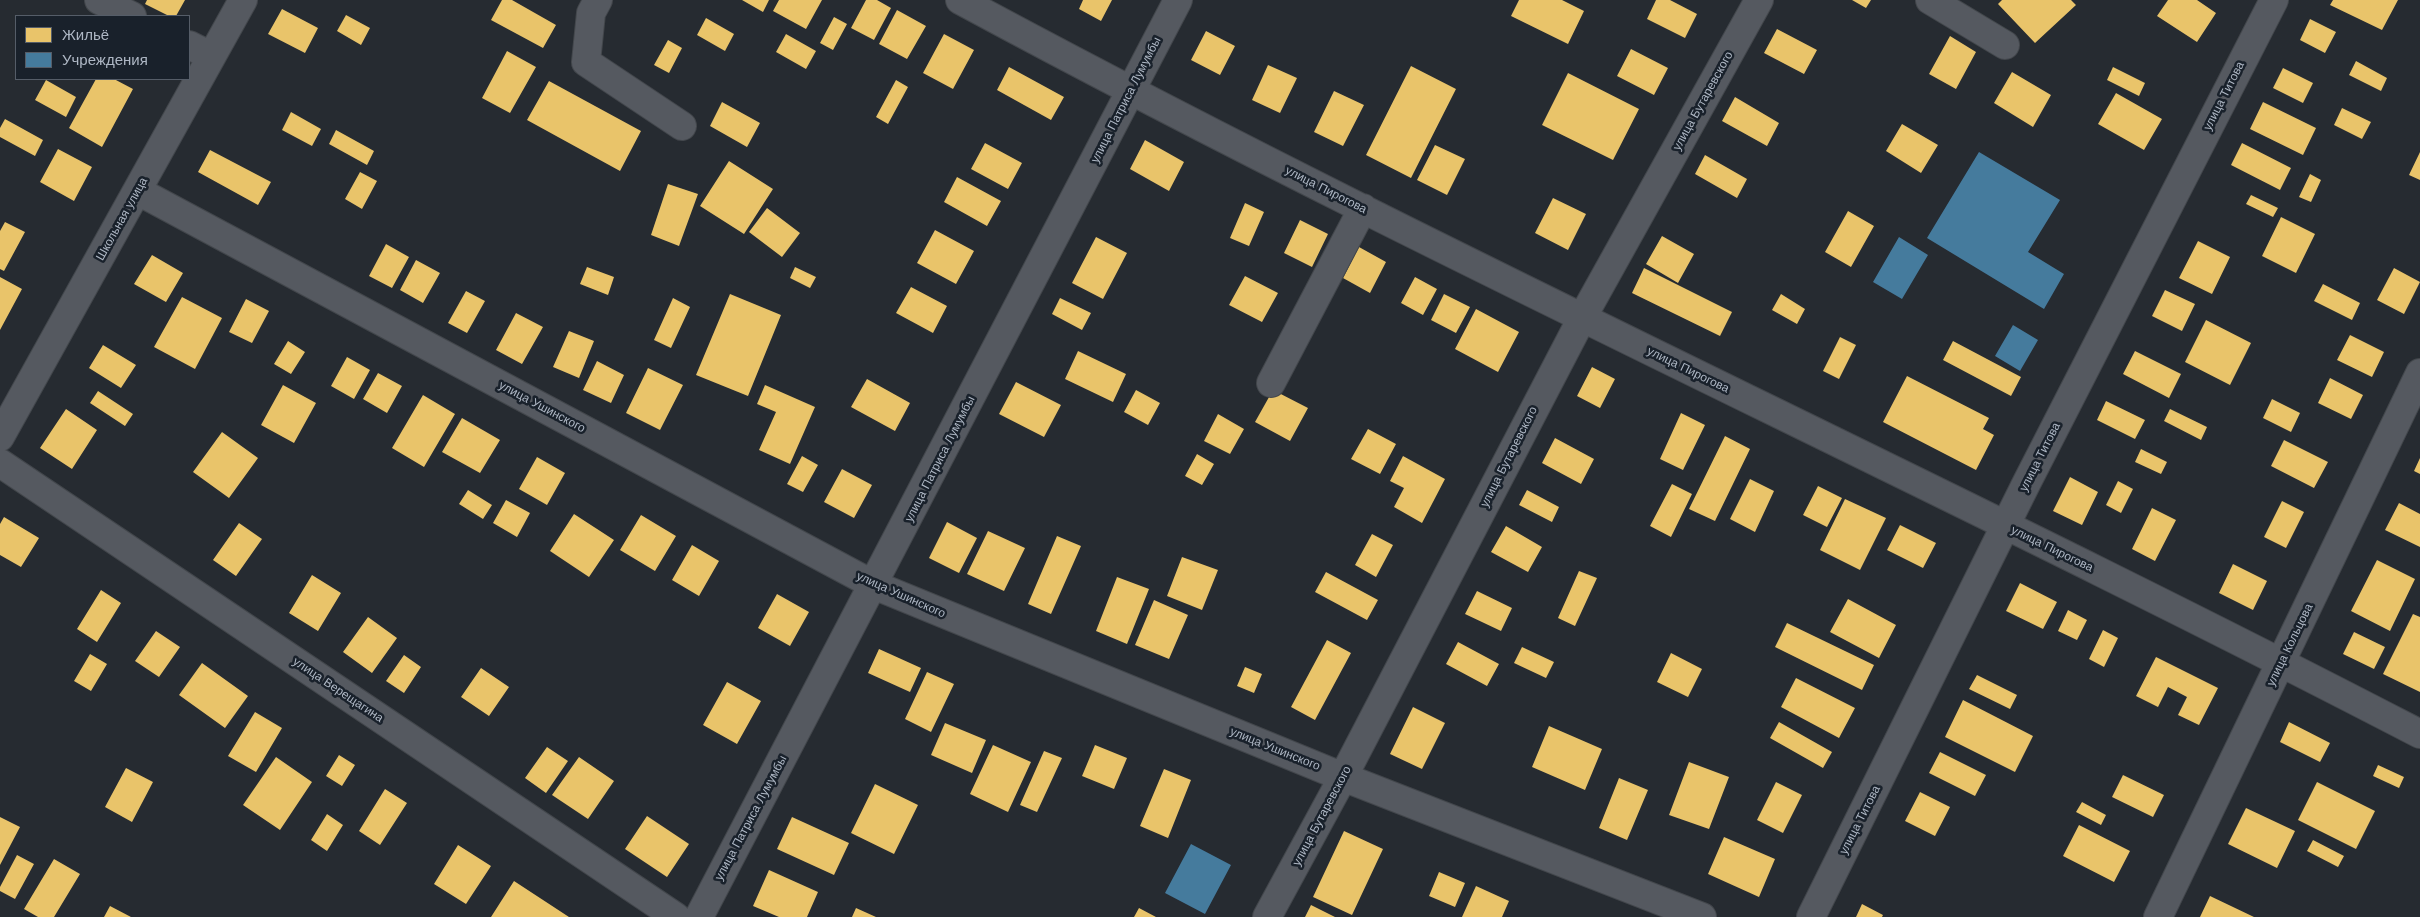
<!DOCTYPE html>
<html>
<head>
<meta charset="utf-8">
<style>
	body { margin:0 }
	#map { position:relative; width:2420px; height:917px; overflow:hidden; background:#262b31; font-family:"Work Sans",sans-serif }
	canvas { display:block }
	.legend { position:absolute; left:15px; top:15px; width:175px; height:65px; box-sizing:border-box; background:#19212b; border:1px solid #555d68; margin:0; padding:6px 9px; list-style:none; font-size:15px; color:#aeb7c4 }
	.legend li { display:flex; align-items:center; gap:10px; height:25px }
	.legend b { width:25px; border:1px solid #555d68 }
</style>
</head>
<body>
<div id="map">
<canvas width="2420" height="917"></canvas>
<ul class="legend">
<li><b style="height:14px;background:#e9c46a"></b>Жильё</li>
<li><b style="height:14px;background:#457b9d"></b>Учреждения</li>
</ul>
</div>
<script>
const ctx = document.querySelector('canvas').getContext('2d');
ctx.lineJoin = 'round';
function fill(path, color) {
  ctx.fillStyle = color;
  ctx.fill(path, 'evenodd');
}
function stroke(path, color, width, dash) {
  ctx.strokeStyle = color;
  ctx.lineWidth = width;
  ctx.lineCap = dash ? 'butt' : 'round';
  ctx.setLineDash(dash || []);
  ctx.stroke(path);
}
function label(font, color, halo, rows, align = 'center') {
  ctx.font = font + ' "Work Sans",sans-serif';
  ctx.lineWidth = 5;
  ctx.setLineDash([]);
  ctx.textBaseline = 'middle';
  ctx.strokeStyle = halo;
  ctx.fillStyle = color;
  for (const [text, x, y, turn = 0] of rows) {
    ctx.save();
    ctx.translate(x, y);
    ctx.rotate((+turn || 0) * Math.PI / 180);
    ctx.textAlign = isNaN(turn) ? turn : align;
    if (halo) ctx.strokeText(text, 0, 0);
    ctx.fillText(text, 0, 0);
    ctx.restore();
  }
}
fill(new Path2D(`
	M147,0h38l-9,16h-7l-24,-12z
	M502,0h10l44,25 -13,23 -52,-28z
	M742,0h27l-6,12z
	M779,0h43l-16,29 -33,-18z
	M866,0h11l14,8 -17,32 -23,-12z
	M1083,0h29l-11,21 -22,-12z
	M1519,0h43l22,11 -16,33 -57,-28z
	M1656,0h14l27,14 -12,24 -38,-19z
	M1852,0h19l-5,8z
	M2002,0h69l5,5 -41,38 -37,-39z
	M2168,0h29l19,13 -19,29 -40,-26z
	M2333,0h65l-16,30 -52,-25z
	M282,9l36,19 -13,25 -37,-19z
	M897,10l29,16 -19,33 -28,-15z
	M346,15l24,13 -9,17 -24,-14z
	M834,17l13,7 -14,26 -13,-7z
	M706,18l28,16 -9,17 -28,-16z
	M2310,19l26,13 -11,21 -25,-13z
	M1777,29l40,21 -13,24 -40,-21z
	M1206,31l29,15 -15,29 -29,-15z
	M786,34l30,17 -10,18 -30,-17z
	M944,34l30,16 -21,39 -30,-16z
	M1950,36l26,16 -20,37 -27,-15z
	M668,40l14,8 -13,25 -15,-8z
	M1631,49l37,19 -14,27 -37,-19z
	M507,51l29,16 -26,46 -28,-15z
	M2356,61l31,17 -6,13 -32,-16z
	M1268,65l29,13 -17,35 -28,-13z
	M1411,66l45,23 -45,89 -45,-23z
	M1009,67l55,30 -13,23 -54,-30z
	M2113,67l32,16 -6,13 -32,-16z
	M2283,68l30,15 -10,20 -30,-15z
	M2012,72l39,23 -18,32 -39,-24z
	M1568,73l71,36 -26,51 -71,-35z
	M96,79h18l19,10 -31,58 -33,-19z
	M46,80l30,17 -10,20 -31,-17z
	M896,80l12,7 -20,37 -12,-7z
	M549,81l92,50 -21,40 -93,-51z
	M1334,91l30,14 -21,41 -29,-14z
	M2116,93l46,26 -18,31 -46,-26z
	M1735,97l44,26 -12,23 -45,-25z
	M722,102l38,21 -13,24 -37,-21z
	M2263,102l53,26 -13,27 -53,-26z
	M2342,108l29,14 -9,17 -28,-14z
	M291,112l30,17 -9,17 -30,-16z
	M5,119l38,21 -8,16 -35,-19v-9z
	M1902,124l36,21 -17,28 -35,-22z
	M336,130l38,21 -7,14 -38,-21z
	M1145,140l39,22 -15,29 -39,-22z
	M985,143l37,20 -14,26 -37,-20z
	M2242,143l49,25 -11,22 -49,-25z
	M1435,145l30,14 -18,36 -30,-15z
	M58,149l34,18 -18,34 -34,-19z
	M210,150l61,32 -13,23 -60,-33z
	M2420,152v28l-11,-5z
	M1705,155l42,24 -10,19 -42,-24z
	M729,161l44,28 -29,45 -44,-28z
	M360,172l17,9 -15,28 -17,-10z
	M2310,174l11,6 -10,22 -12,-5z
	M957,177l44,24 -14,25 -43,-24z
	M668,184l30,10 -19,52 -28,-11z
	M2251,195l27,13 -5,9 -27,-13z
	M1553,198l33,16 -18,36 -33,-17z
	M1245,203l19,9 -15,34 -19,-8z
	M767,208l33,25 -18,24 -33,-25z
	M1848,211l26,15 -23,41 -26,-15z
	M2281,217l34,17 -19,39 -34,-17z
	M1300,220l28,14 -16,33 -28,-14z
	M5,222l20,10 -21,39 -4,-2v-38z
	M935,230l39,21 -18,33 -39,-21z
	M1662,236l32,18 -16,29 -32,-19z
	M1096,237l31,16 -24,46 -31,-16z
	M2198,241l32,16 -18,37 -33,-16z
	M386,244l23,13 -17,31 -23,-12z
	M1359,247l27,15 -16,31 -27,-15z
	M152,255l31,18 -17,29 -32,-18z
	M416,260l24,13 -17,30 -23,-13z
	M587,267l27,10 -6,18 -28,-11z
	M795,267l21,10 -6,11 -20,-10z
	M1644,268l88,44 -12,24 -88,-43z
	M2394,268l26,14 -16,32 -27,-14z
	M1245,276l33,17 -16,29 -33,-17z
	M0,277l22,12 -22,41z
	M1415,277l22,12 -14,26 -22,-12z
	M2323,284l37,19 -8,17 -38,-19z
	M911,287l36,19 -14,27 -37,-20z
	M2165,290l30,14 -13,27 -30,-15z
	M466,291l19,10 -18,32 -19,-10z
	M730,294l51,21 -33,81 -52,-21z
	M1444,294l26,13 -14,26 -25,-13z
	M1781,294l24,15 -8,15 -25,-14z
	M182,297l40,21 -27,51 -41,-22z
	M673,298l17,9 -19,41 -17,-8z
	M1060,298l31,15 -9,17 -30,-16z
	M246,299l23,12 -17,32 -23,-11z
	M1476,309l43,23 -21,40 -43,-23z
	M516,313l27,14 -21,37 -26,-14z
	M2206,320l45,23 -21,42 -45,-23z
	M569,331l25,10 -15,37 -26,-11z
	M2350,335l34,17 -12,25 -35,-17z
	M1840,337l16,8 -17,34 -16,-8z
	M288,341l17,11 -14,22 -17,-10z
	M1953,341l68,36 -10,19 -68,-36z
	M103,345l33,20 -15,23 -32,-20z
	M1078,351l48,23 -13,28 -48,-23z
	M2135,351l46,23 -12,24 -46,-24z
	M347,357l23,13 -16,29 -23,-13z
	M597,361l27,14 -13,28 -28,-13z
	M1592,367l23,12 -15,29 -23,-12z
	M648,368l35,17 -23,45 -34,-17z
	M378,373l24,13 -15,27 -24,-14z
	M1907,376l82,42 -6,11 11,6 -18,35 -93,-48z
	M2330,378l33,17 -12,24 -33,-16z
	M867,379l43,24 -15,28 -44,-24z
	M1016,382l45,23 -17,32 -45,-23z
	M283,385l33,18 -22,40 -33,-18z
	M765,385l50,22 -25,57 -31,-14 17,-38 -19,-8z
	M1136,390l24,13 -12,22 -24,-13z
	M1273,390l35,18 -18,33 -35,-19z
	M98,391l35,23 -8,12 -35,-23z
	M423,395l32,19 -31,53 -32,-19z
	M2272,399l28,14 -9,19 -28,-14z
	M2106,401l39,19 -10,19 -38,-19z
	M66,409l31,21 -25,39 -32,-21z
	M2170,409l37,18 -6,13 -37,-19z
	M1681,413l24,12 -22,45 -23,-11z
	M1218,414l26,15 -14,25 -26,-13z
	M462,418l38,22 -20,33 -38,-21z
	M1368,429l28,15 -16,30 -29,-15z
	M222,432l36,26 -29,40 -36,-26z
	M1725,436l25,13 -35,72 -26,-12z
	M1555,438l39,21 -13,25 -39,-21z
	M2284,440l44,22 -14,26 -43,-22z
	M2141,449l26,13 -6,12 -26,-12z
	M1197,454l17,10 -12,21 -17,-9z
	M802,456l16,9 -15,27 -16,-8z
	M1403,456l42,23 -23,44 -28,-16 10,-19 -14,-7z
	M537,457l28,16 -18,32 -28,-16z
	M2420,458v16l-6,-3z
	M842,469l30,16 -18,33 -30,-16z
	M2070,477l28,15 -16,33 -29,-14z
	M1750,479l24,12 -19,41 -25,-13z
	M2118,481l15,8 -12,24 -15,-8z
	M1672,484l20,10 -21,43 -21,-11z
	M1818,486l24,12 -15,29 -24,-12z
	M468,490l24,15 -9,14 -24,-15z
	M1527,490l32,17 -7,15 -33,-17z
	M1845,499l41,19 -26,52 -40,-20z
	M506,500l24,13 -13,24 -24,-14z
	M2282,501l22,11 -18,36 -22,-11z
	M2399,503l21,11v33l-35,-17z
	M2152,508l24,12 -21,41 -23,-12z
	M574,514l40,26 -25,37 -39,-26z
	M641,515l35,21 -21,35 -35,-21z
	M4,517l35,21 -18,29 -21,-12v-31z
	M947,522l30,16 -18,35 -30,-15z
	M239,523l23,16 -26,37 -23,-16z
	M1900,525l36,18 -13,25 -36,-18z
	M1506,526l36,21 -14,25 -37,-20z
	M988,531l37,17 -21,43 -37,-17z
	M1372,534l21,11 -17,32 -21,-12z
	M1057,536l24,10 -30,68 -23,-10z
	M692,545l27,16 -20,35 -27,-16z
	M1182,557l36,13 -16,40 -35,-14z
	M2377,560l38,19 -25,52 -39,-20z
	M2233,564l34,17 -14,29 -34,-17z
	M1579,571l18,7 -22,48 -17,-8z
	M1326,572l52,28 -11,20 -52,-28z
	M312,575l29,18 -23,38 -29,-18z
	M1117,577l32,12 -22,55 -31,-13z
	M2020,583l37,19 -14,27 -37,-18z
	M101,590l20,13 -24,39 -20,-13z
	M1477,591l35,17 -11,23 -36,-17z
	M777,594l32,18 -19,34 -32,-18z
	M1848,599l48,26 -17,33 -49,-26z
	M1154,600l34,15 -19,44 -34,-14z
	M2068,610l19,10 -10,20 -19,-9z
	M2413,614l7,3v75l-37,-18z
	M368,617l29,21 -25,35 -29,-21z
	M1787,623l87,42 -12,25 -87,-43z
	M2103,630l15,8 -14,29 -15,-8z
	M156,631l24,16 -21,30 -24,-16z
	M2354,632l31,15 -11,22 -31,-15z
	M1327,640l24,13 -36,67 -24,-13z
	M1458,642l41,22 -12,22 -41,-22z
	M1522,647l32,15 -8,16 -32,-15z
	M879,649l42,19 -11,24 -42,-19z
	M1671,653l31,16 -14,28 -31,-15z
	M90,654l17,10 -16,27 -17,-10z
	M404,655l17,12 -17,26 -18,-12z
	M2156,657l62,31 -19,37 -21,-10 9,-18 -19,-10 -10,20 -22,-11z
	M202,663l46,33 -23,32 -46,-33z
	M1245,667l17,7 -8,19 -17,-7z
	M481,668l28,19 -20,29 -28,-19z
	M927,672l27,12 -23,48 -26,-13z
	M1977,675l40,20 -7,14 -41,-20z
	M1796,678l59,30 -16,30 -58,-31z
	M727,682l34,19 -24,43 -34,-19z
	M1963,700l70,36 -18,36 -70,-35z
	M1413,707l32,16 -23,46 -32,-15z
	M255,712l27,16 -26,44 -28,-16z
	M1779,722l53,30 -9,16 -53,-30z
	M2289,722l41,21 -10,19 -40,-20z
	M945,723l41,17 -14,33 -41,-18z
	M1549,726l53,23 -17,41 -53,-23z
	M993,745l38,17 -23,50 -38,-18z
	M1095,745l32,13 -13,31 -32,-13z
	M547,747l21,14 -22,32 -21,-15z
	M1044,751l18,7 -25,54 -17,-7z
	M1940,752l46,23 -11,21 -46,-23z
	M339,755l16,10 -13,21 -16,-10z
	M276,757l36,25 -32,48 -37,-25z
	M579,757l35,24 -26,38 -36,-24z
	M1689,762l40,15 -20,52 -40,-14z
	M2378,765l26,12 -5,11 -26,-12z
	M126,768l27,14 -21,40 -27,-15z
	M1164,769l27,11 -23,58 -28,-12z
	M2123,775l41,20 -11,22 -41,-20z
	M1619,778l29,12 -21,50 -28,-12z
	M1776,782l26,13 -19,38 -26,-13z
	M2317,782l58,29 -19,38 -58,-29z
	M875,784l43,21 -24,49 -43,-21z
	M385,789l22,14 -27,42 -21,-14z
	M1920,792l30,15 -15,29 -30,-15z
	M2082,802l24,13 -5,10 -25,-13z
	M2246,808l49,23 -18,37 -49,-24z
	M327,814l16,11 -16,26 -16,-11z
	M647,816l42,28 -22,33 -42,-28z
	M0,817l20,10 -20,38z
	M792,817l57,26 -15,32 -57,-26z
	M2079,825l51,26 -16,31 -51,-26z
	M1344,831l39,18 -31,66 -39,-18z
	M1724,837l51,22 -16,38 -51,-23z
	M2313,840l31,16 -6,11 -31,-16z
	M458,845l33,21 -25,38 -32,-20z
	M17,855l17,9 -19,35 -15,-8v-4z
	M54,859l26,15 -26,43h-16l-14,-8z
	M769,870l49,22 -11,25h-28l-26,-11z
	M1439,872l26,11 -10,24 -26,-11z
	M514,881l55,36h-78z
	M1476,886l33,15 -7,16h-40z
	M2210,896l44,21h-54z
	M1862,904l21,11 -1,2h-26z
	M1311,905l24,12h-30z
	M110,906l21,11h-27z
	M856,908l20,9h-24z
	M1139,908l17,9h-22z`), '#e9c46a');
fill(new Path2D(`
	M1979,152l81,48 -32,52 36,22 -20,35 -117,-71z
	M1899,237l29,18 -26,44 -29,-17z
	M2013,325l25,15 -18,31 -25,-15z
	M1191,844l40,21 -26,49 -40,-21z`), '#457b9d');
const minor = new Path2D(`
	M99,0l33,16
	M598,0l-7,13 -5,49 96,64
	M960,0c480,259 977,483 1460,734
	M1930,0l75,45
	M189,45l22,11
	M138,191l736,394 469,192 359,140
	M1271,383l92,-175
	M0,437l243,-437
	M0,463l676,454
	M699,917l479,-917
	M1267,917l76,-140 239,-459 177,-318
	M1811,917l215,-433 248,-484
	M2158,917l262,-544`);
stroke(minor, '#43474c', 30);
stroke(minor, '#555960', 28);
label('12px', '#aeb7c4', '#19212b', [
	["улица Титова",2224,96,-63],
	["улица Патриса Лумумбы",1126,100,-63],
	["улица Бутаревского",1703,101,-61],
	["улица Пирогова",1326,190,27],
	["Школьная улица",122,219,-61],
	["улица Пирогова",1688,370,26],
	["улица Ушинского",542,407,28],
	["улица Бутаревского",1509,457,-63],
	["улица Титова",2040,457,-63],
	["улица Патриса Лумумбы",940,459,-63],
	["улица Пирогова",2052,549,26],
	["улица Ушинского",901,595,24],
	["улица Кольцова",2290,645,-64],
	["улица Верещагина",338,690,34],
	["улица Ушинского",1275,749,22],
	["улица Бутаревского",1322,816,-62],
	["улица Патриса Лумумбы",751,818,-62],
	["улица Титова",1860,820,-63]
]);
</script>
</body>
</html>
